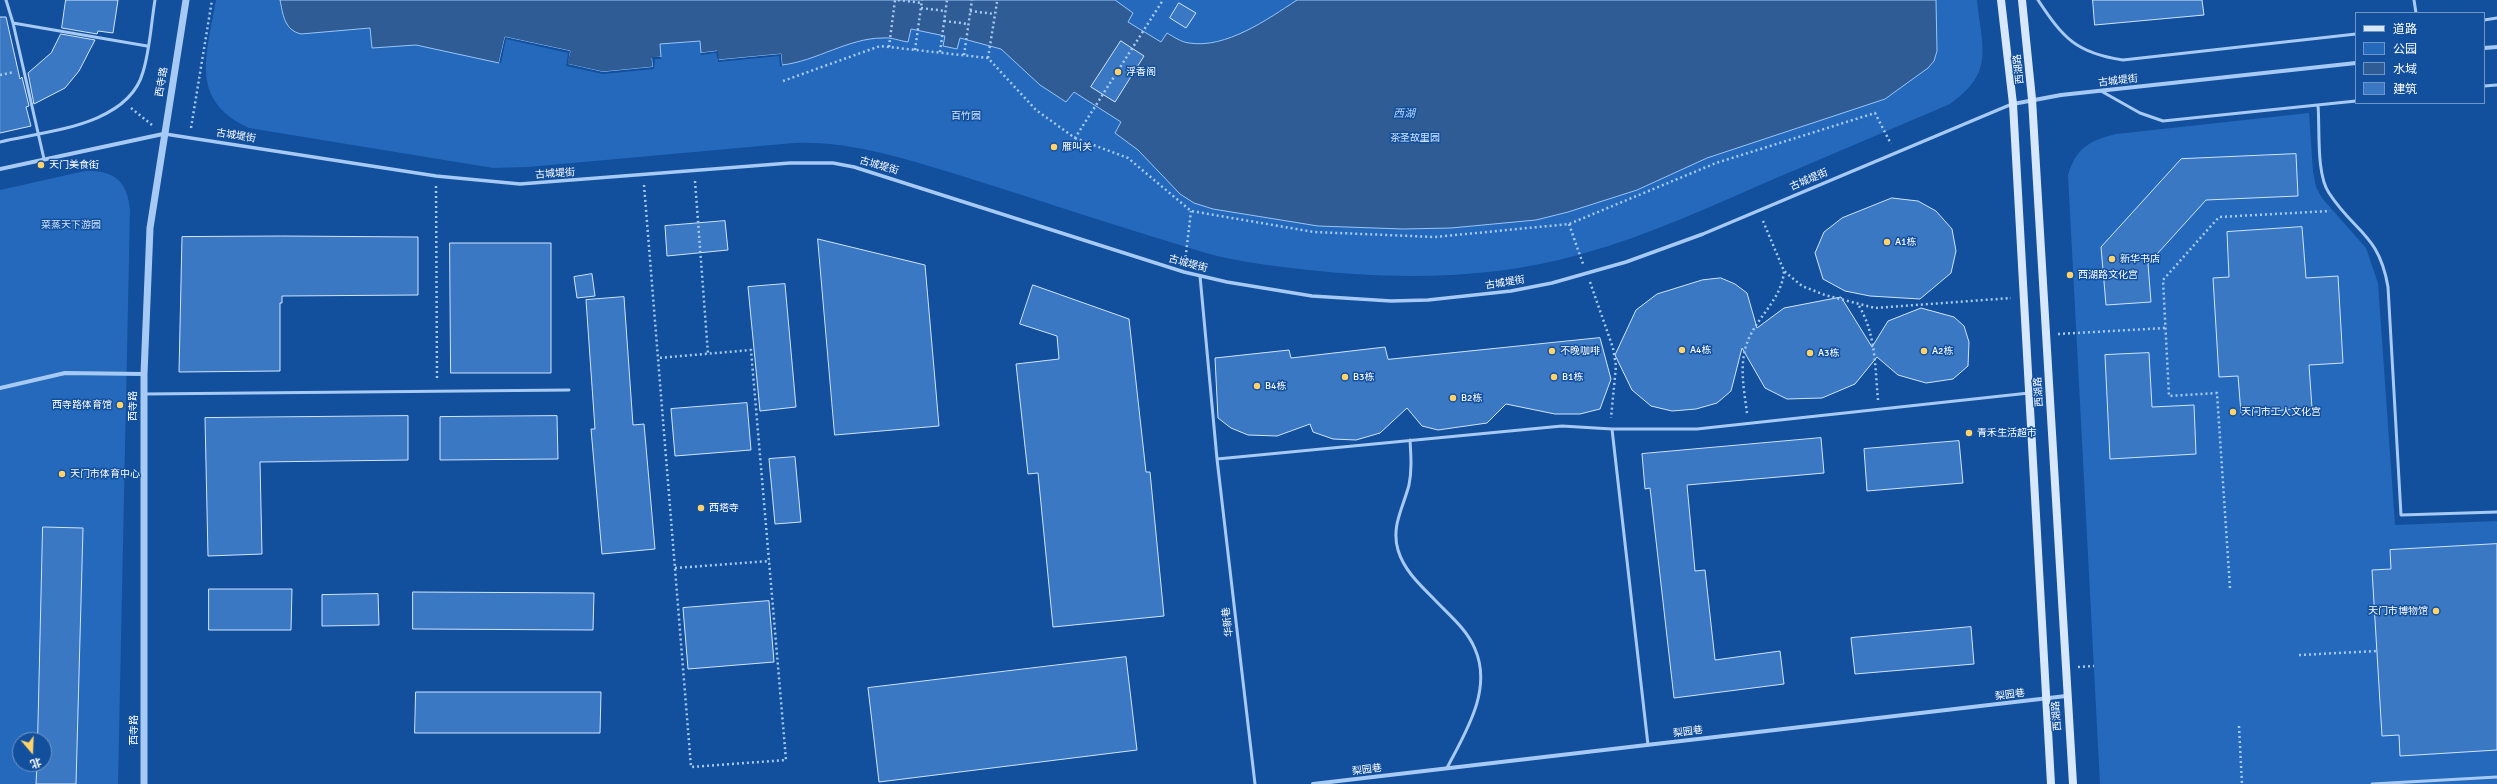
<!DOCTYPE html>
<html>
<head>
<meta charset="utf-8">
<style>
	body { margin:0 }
	#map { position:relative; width:2497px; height:784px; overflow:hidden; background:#124f9d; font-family:Signika,"Noto Sans SC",sans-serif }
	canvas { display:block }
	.legend { position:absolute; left:2355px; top:12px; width:130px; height:92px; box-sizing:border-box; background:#124f9d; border:1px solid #7195c4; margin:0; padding:5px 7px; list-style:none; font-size:12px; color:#fff }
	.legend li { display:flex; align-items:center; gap:8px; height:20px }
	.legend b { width:20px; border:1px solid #7195c4 }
	.north { position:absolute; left:12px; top:732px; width:40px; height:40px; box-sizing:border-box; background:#124f9d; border:1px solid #7195c4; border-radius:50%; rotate:161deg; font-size:11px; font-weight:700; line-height:16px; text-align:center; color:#fff }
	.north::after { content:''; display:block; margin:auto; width:14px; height:18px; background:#ffd36a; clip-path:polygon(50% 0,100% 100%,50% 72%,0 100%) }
</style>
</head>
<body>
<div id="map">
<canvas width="2497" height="784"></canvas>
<ul class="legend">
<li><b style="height:5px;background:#d7e8fd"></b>道路</li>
<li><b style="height:11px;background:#2469bb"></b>公园</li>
<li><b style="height:11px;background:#305c96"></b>水域</li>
<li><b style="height:11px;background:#3b78c4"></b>建筑</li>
</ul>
<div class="north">北</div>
</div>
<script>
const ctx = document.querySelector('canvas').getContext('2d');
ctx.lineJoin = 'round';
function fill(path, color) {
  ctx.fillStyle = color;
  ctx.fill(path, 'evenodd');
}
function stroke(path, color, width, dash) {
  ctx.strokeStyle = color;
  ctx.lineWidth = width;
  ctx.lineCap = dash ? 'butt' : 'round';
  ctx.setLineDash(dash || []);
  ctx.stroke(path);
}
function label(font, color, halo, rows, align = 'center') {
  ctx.font = font + ' Signika,"Noto Sans SC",sans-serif';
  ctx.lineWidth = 3;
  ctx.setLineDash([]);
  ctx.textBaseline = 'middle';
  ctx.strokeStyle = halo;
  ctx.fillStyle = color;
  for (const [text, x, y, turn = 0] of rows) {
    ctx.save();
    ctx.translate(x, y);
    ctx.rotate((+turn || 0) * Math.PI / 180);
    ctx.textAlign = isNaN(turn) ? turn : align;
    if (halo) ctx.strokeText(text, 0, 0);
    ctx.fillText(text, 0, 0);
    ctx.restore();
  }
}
fill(new Path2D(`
	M216,0h1761c5,49 18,72 -27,104 -63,27 -127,54 -190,81 -57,25 -114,51 -175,68 -94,28 -197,27 -294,15 -32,-4 -64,-8 -95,-18 -77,-23 -154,-49 -231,-73 -57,-17 -111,-36 -171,-34l-266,24 -35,1 -244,-40c-61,-28 -42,-74 -33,-128z
	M2309,113l4,58 3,16 6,11 44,50 12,35 17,242 102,-4v263h-397l-32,-609c8,-27 22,-35 48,-41z
	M85,171c28,-1 42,9 45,38l-12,575h-118v-594zM20,740h24v24h-24z`), '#2469bb');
const water = new Path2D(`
	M280,0h835l18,13 -5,9 33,20 6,-9c7,4 14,9 22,10 37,6 79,-24 108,-43h639l1,51 -3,10 -6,7 -43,31 -178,59 -70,32 -69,22 -32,8 -85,8 -48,1 -85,-3 -105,-17 -19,-6 -14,-9 -42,-44 -23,-17 6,-11 -47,-30 -8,10 -26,-17 -39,-36 -41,-11 -3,11 -14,-3 2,-10 -34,-7 -3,13c-8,-1 -17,-5 -25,-4 -35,0 -66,23 -101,27l-1,-11 -63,6 -1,-9 -16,2 -1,-12 -40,3 1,13 -9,1 1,9 -50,5 -36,-8 3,-13 -65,-14 -6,26 -83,-18 -44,3 -2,-20 -69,6c-17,-4 -18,-20 -21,-34z`);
fill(water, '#305c96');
stroke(water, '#99c5f7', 1);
fill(new Path2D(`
	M505,37l65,14 -2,13 35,8 50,-5 -1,-10h9v2h-6l-1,10 -51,5 -37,-8 2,-13 -62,-14 -5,24h-2z
	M718,51l1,9 62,-6 1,13 -2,-1 -1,-10 -61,6 -2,-9 -15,2v-2z`), '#124f9d');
const building = new Path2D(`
	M66,0h52l-5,33 -15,-2 -1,3 -35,-6z
	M2093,0h109l2,15 -109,10z
	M1179,3l17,10 -10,15 -16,-10z
	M0,17h6l14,62 2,-2 7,29 -3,1 5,19 -31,7z
	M61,34l34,6 -16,31 -14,17 -31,16 -6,-31 23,-20z
	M1121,41l23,15 -29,46 -24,-15z
	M2296,154l2,42 -92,4 -58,64 3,38 -45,3 -5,-58 80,-88z
	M1892,198l26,3 18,10 16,18 4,22 -5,22 -31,26 -50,-3 -25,-5 -22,-12 -8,-26 9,-21 18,-14z
	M725,221l3,29 -61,6 -2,-30z
	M2302,227l4,51 32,-2 5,87 -34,2 3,43 -71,5 -3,-37 -19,1 -6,-99 16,-1 -2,-45z
	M282,236l136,1v58l-136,1v7h-2v68l-101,1 3,-135z
	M818,239l107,26 14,161 -104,9z
	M450,243h101v130h-100z
	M592,274l3,22 -18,2 -3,-21z
	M1721,278l14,6 12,9 10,35 27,-20 57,-11 31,50 16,-26 33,-13 33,9 10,9 5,16 -1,24 -15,13 -27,4 -28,-8 -21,-18 -22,27 -33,14 -35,1 -22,-11 -23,-40 -11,43 -14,12 -21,6 -24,2 -21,-5 -19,-16 -17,-35 21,-45 21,-16 45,-14z
	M785,284l11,123 -36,4 -12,-124z
	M1033,285l96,34 17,153h4l14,144 -111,11 -15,-154 -10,1 -12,-110 43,-5 -2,-23 -37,-12z
	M624,297l9,128 11,-1 11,125 -53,5 -11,-125h4l-9,-129z
	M1600,338l11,41 -11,30 -20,5h-25l-49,-10 -19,19 -49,7 -16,-4 -15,-18 -27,25 -24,7 -23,-1 -20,-7 -3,-8 -33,12 -29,-1 -17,-7 -13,-10 -3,-60 74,-8 2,8 94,-11 3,12z
	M2149,353l3,54 42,-2 2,49 -86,5 -5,-104z
	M747,403l4,47 -76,6 -4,-47z
	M408,416v44l-148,2 2,92 -54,2 -3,-138z
	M557,416l1,43 -118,1v-43z
	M1821,438l3,35 -137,12 8,86 10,-1 10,90 65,-9 4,33 -110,14 -24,-210 -5,1 -3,-35z
	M1959,441l4,42 -96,8 -3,-42z
	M795,457l6,65 -26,2 -6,-65z
	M43,527l40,1 -7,256h-40l1,-20h7v-24h-6z
	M2497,544v206l-97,6 -1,-21 -17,1 -10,-166 19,-1 -1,-19z
	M209,589h83l-1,41h-82z
	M413,592l181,1 -1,37 -180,-1z
	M378,594l1,31 -57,1v-31z
	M769,601l5,61 -86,7 -5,-61z
	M1971,627l3,37 -119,10 -4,-36z
	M1126,657l11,93 -258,32 -11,-94z
	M416,692h185l-1,41h-185z`);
fill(building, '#3b78c4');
stroke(building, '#d0e5fe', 1);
stroke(new Path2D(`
	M898,0l24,3
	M921,8l24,3
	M970,11l25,3
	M944,21l24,3
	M889,47l6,-47
	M915,50l7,-50
	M940,52l7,-52
	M964,55l8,-55
	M988,58l9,-56
	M0,75l14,-3
	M783,81l97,-35 108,12 48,52 39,28 88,-138
	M131,108l21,17
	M191,128l21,-128
	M1075,138l53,20 63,53 123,21 121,5 134,-13 147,-61 159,-50 16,31
	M695,181l13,173
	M644,185l47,582 95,-7 -35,-410 -93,8
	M436,186l1,195
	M1763,221l21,50 18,15 23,9 50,13 136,-10
	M1569,224l14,40
	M1185,262l6,-51
	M1590,282l23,66 3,18 -5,52
	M1859,306c17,28 16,62 19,94
	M2058,334l107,-6
	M1747,413c-3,-24 -9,-51 2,-75 11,-24 33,-40 35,-67
	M675,568l95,-7
	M2230,588l-13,-195 -48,3 -6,-116 56,-63 111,-6
	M2299,655l78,-4
	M2078,667l16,-1
	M2239,726l3,58`), '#a7caf4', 2.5, [2, 3]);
stroke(new Path2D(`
	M6,0l7,23 134,23
	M2038,0c25,38 38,53 85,60l233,-26
	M2414,0l2,13
	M2484,20l13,-2
	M13,23l31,136
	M2484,86l13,-1
	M2101,91l39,22 23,8 193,-20
	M2318,105c2,24 -2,69 11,88 26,40 50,41 59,94l13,228 96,-3
	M0,142c46,-11 128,-16 143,-70 7,-23 8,-48 12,-72
	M1200,276l17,183 38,325
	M145,394l424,-4
	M1612,429h85l332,-36
	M1410,440c1,16 2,30 -1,45 -6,23 -18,41 -11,65 6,20 21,34 35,48 15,16 34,31 42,51 18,41 -10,84 -28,119
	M1217,459l345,-33 50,3 36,316
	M2372,784l125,-7`), '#a7caf4', 3);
stroke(new Path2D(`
	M165,134l271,42 84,8 270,-21h43l21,4 330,105 43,10 85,14 79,5 37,-1 83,-9 41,-8 74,-21 77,-28 309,-130`), '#a7caf4', 3.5);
stroke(new Path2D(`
	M2484,48l13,-1
	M2013,104l48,-9 295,-32
	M0,169l163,-35
	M0,388l65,-15 79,1
	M1313,784l753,-88`), '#a7caf4', 4);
stroke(new Path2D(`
	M144,784v-410l6,-146 36,-228`), '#a7caf4', 7);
stroke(new Path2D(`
	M2001,0l12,104 38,680
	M2022,0l10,99 41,685`), '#d7e8fd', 8);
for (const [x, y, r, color] of [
	[1118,72,4,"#ffd36a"],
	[1054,147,4,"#ffd36a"],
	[41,165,4,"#ffd36a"],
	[1887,242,4,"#ffd36a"],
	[2112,259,4,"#ffd36a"],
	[2070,275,4,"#ffd36a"],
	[1682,350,4,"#ffd36a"],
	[1552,351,4,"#ffd36a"],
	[1924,351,4,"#ffd36a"],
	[1810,353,4,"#ffd36a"],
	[1345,377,4,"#ffd36a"],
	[1554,377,4,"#ffd36a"],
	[1257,386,4,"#ffd36a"],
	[1453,398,4,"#ffd36a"],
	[120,405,4,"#ffd36a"],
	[2233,412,4,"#ffd36a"],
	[1969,433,4,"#ffd36a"],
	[62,474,4,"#ffd36a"],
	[701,508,4,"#ffd36a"],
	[2436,611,4,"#ffd36a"]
]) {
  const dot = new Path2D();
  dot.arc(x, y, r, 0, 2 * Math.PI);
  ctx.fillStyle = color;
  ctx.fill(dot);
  stroke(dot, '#124f9d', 1.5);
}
label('10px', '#fff', '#124f9d', [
	["西湖路",2019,69,-96],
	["古城堤街",2118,81,-6],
	["西寺路",162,82,-80],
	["古城堤街",236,136,9],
	["古城堤街",879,166,16],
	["古城堤街",555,174,-4],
	["古城堤街",1809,180,-23],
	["古城堤街",1188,264,15],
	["古城堤街",1505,283,-9],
	["西湖路",2039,392,-93],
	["西寺路",133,406,-90],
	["华新巷",1228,622,-97],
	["梨园巷",2010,695,-7],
	["西湖路",2057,716,-94],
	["西寺路",134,730,-90],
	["梨园巷",1688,732,-7],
	["梨园巷",1367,770,-7]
]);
label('10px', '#fff', '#124f9d', [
	["浮香阁",1126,72],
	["雁叫关",1062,147],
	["天门美食街",49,165],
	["A1栋",1895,242],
	["新华书店",2120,259],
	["西湖路文化宫",2078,275],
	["A4栋",1690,350],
	["不晚咖啡",1560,351],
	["A2栋",1932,351],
	["A3栋",1818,353],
	["B3栋",1353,377],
	["B1栋",1562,377],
	["B4栋",1265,386],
	["B2栋",1461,398],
	["西寺路体育馆",112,405,"right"],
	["天门市工人文化宫",2241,412],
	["青禾生活超市",1977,433],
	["天门市体育中心",70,474],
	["西塔寺",709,508],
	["天门市博物馆",2428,611,"right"]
], 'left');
label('10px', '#d0e5fe', '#124f9d', [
	["百竹园",966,116],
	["茶圣故里园",1415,138],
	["菜蒸天下游园",71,225]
]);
label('italic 11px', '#b4d4fb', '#124f9d', [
	["西湖",1404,114]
]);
</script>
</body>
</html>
